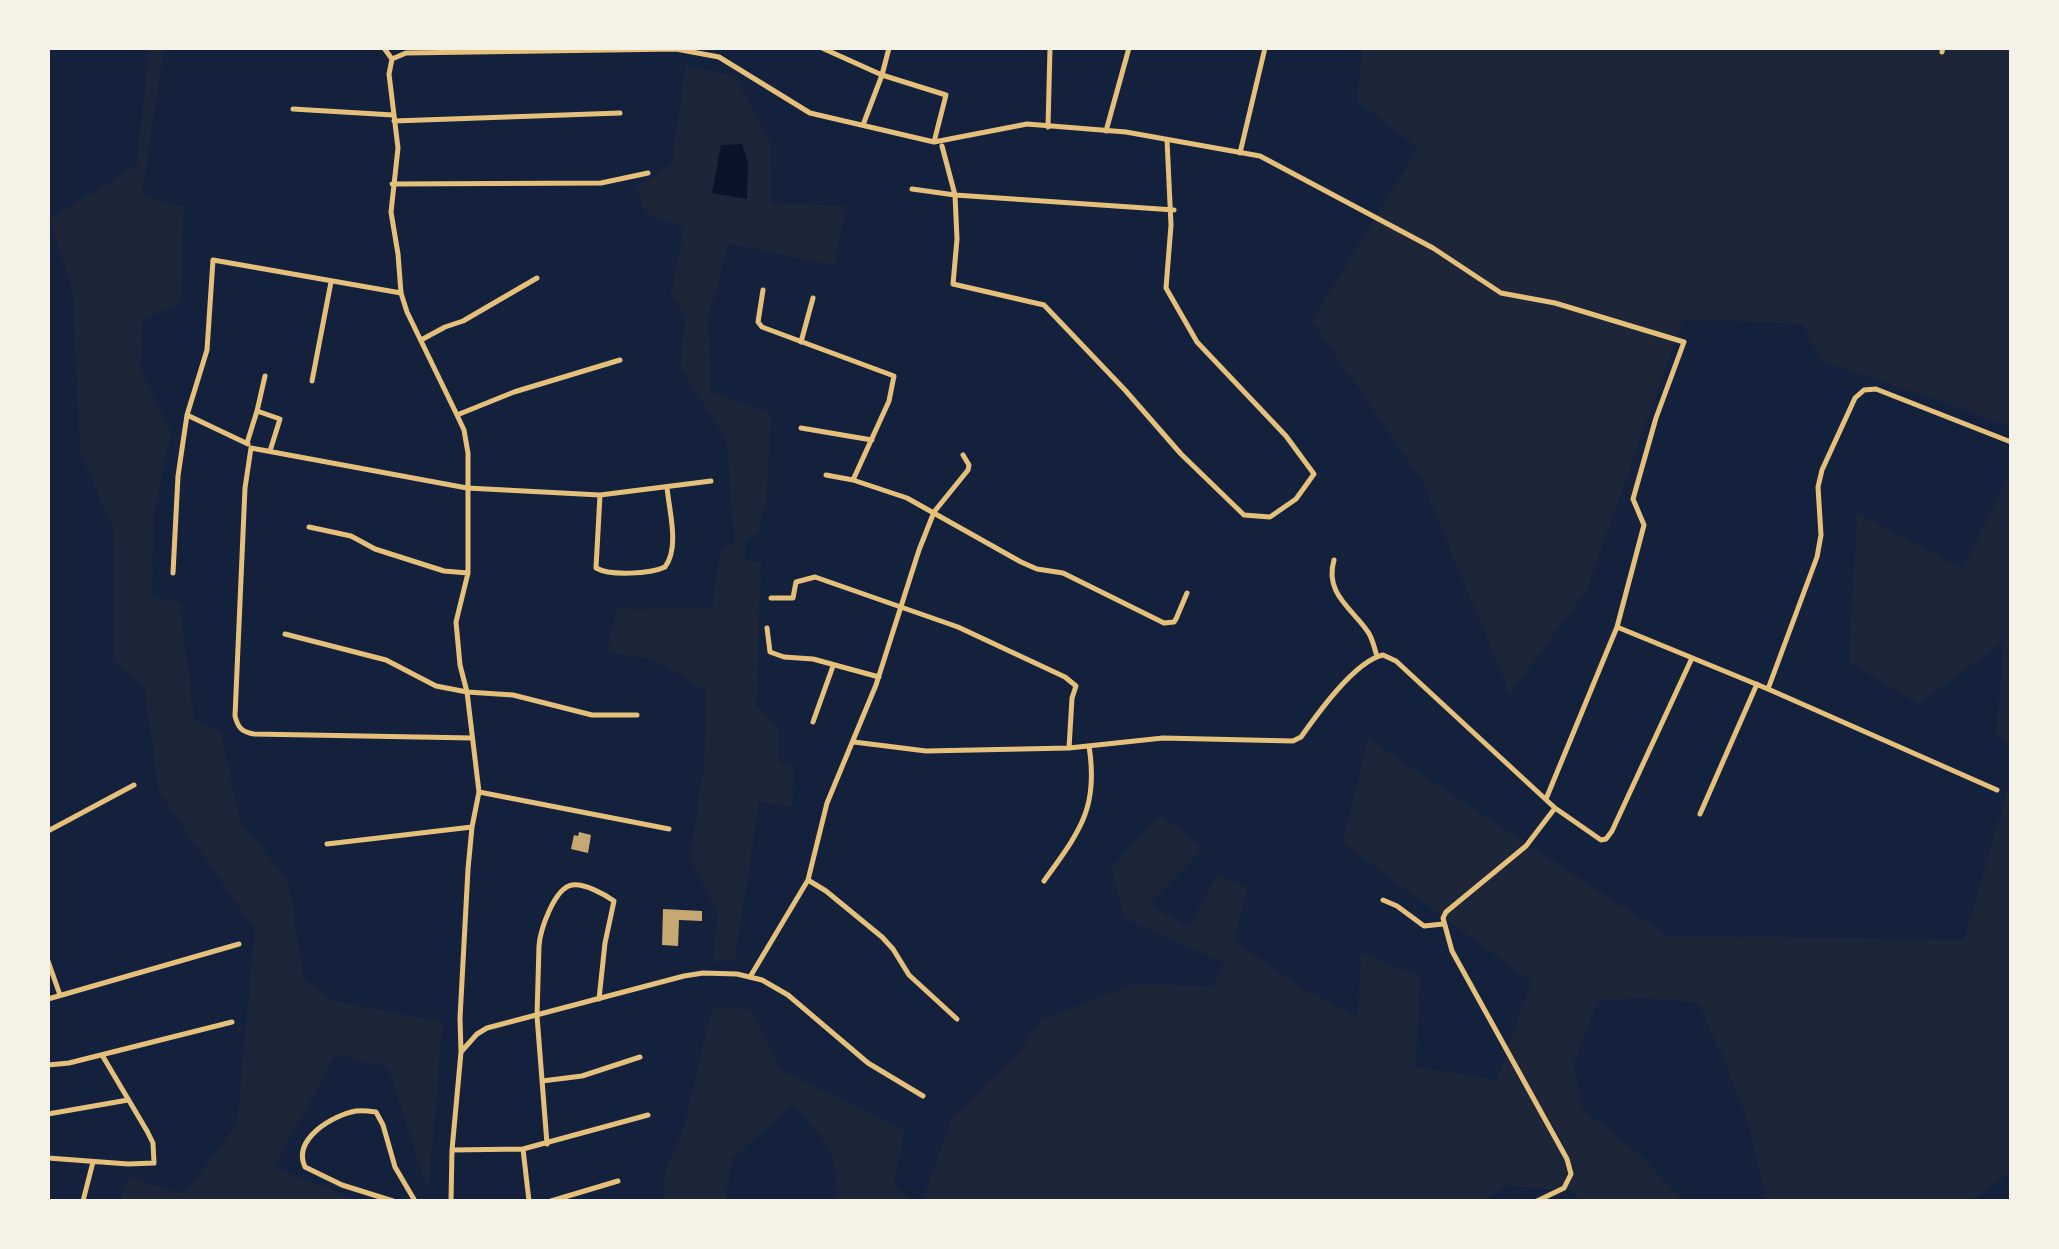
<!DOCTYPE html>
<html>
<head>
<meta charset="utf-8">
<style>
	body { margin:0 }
	#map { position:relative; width:2059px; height:1249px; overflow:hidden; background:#14213d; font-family:Lora,serif }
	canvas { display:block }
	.frame { position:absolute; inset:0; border:50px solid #f6f1e7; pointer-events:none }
</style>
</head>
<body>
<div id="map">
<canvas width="2059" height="1249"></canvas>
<div class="frame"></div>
</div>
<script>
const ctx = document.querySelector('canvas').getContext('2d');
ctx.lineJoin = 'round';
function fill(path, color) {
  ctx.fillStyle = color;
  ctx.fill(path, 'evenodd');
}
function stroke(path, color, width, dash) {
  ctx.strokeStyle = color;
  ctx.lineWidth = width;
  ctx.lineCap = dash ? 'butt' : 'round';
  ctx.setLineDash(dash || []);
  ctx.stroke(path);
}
fill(new Path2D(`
	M149,48h15l-22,147 42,12 -3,96 -39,17 -2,48 31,64 -17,81 -2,83 28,7 14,117 26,11 21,92 47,57 16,100 30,21 109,21 -15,169 -40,-124 -52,-13 -62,113 84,34h-238l8,-24 56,17 53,-71 18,-193 -96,-138 -14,-103 -31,-28v-131l-34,-78 -7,-160 -23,-73 87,-54z
	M1362,48h649v378l-190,-65 -19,-37 -119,-5 -96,270 -77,105 -88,-213 -110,-160 106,-173 -61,-47z
	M686,65l48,11 36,65 1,62 75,3 -12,60 -106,-23 -20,77 3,72 60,22 -4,82 -10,37 -11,7 -2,20 17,3 -5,143 22,20v36l16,6 -2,39 -33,-5 -24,157 -22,3 5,-48 -28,-56 14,-92 2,-75 -53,-32 -46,-7 10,-44 95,1 9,-61 14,-5 -9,-104 -46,-71 6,-51 -15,-22 13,-68 -38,-14 -10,-25 36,-24z
	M2011,470v276l-15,-12 8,-93 -85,63 -70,-42 8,-149 106,56z
	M1368,739l298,196 298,5 47,-162v394l-39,29h-206l-17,-76 -26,-68 -25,-54 -55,-5 -45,3 -25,64 10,44 58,47 43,45h-106l-2,-9 -70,-7 -20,16h-564l30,-83 64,-62 25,-36 95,-37 77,4 11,-24 -100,-45 -13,-50 49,-54 44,34 -56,57 41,22 27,-52 31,12 -12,54 64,45 59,31 3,-64 59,24 -4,90 81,13 34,-98 -188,-139z
	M712,1008l39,1 29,60 125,62 -12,54 20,16h-79c11,-44 -13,-65 -40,-97l-62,55 -7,42h-61v-25l20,-48z`), '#1d2539');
fill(new Path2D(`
	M742,144l6,19 -1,36 -35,-6 9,-48z`), '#0b132b');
fill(new Path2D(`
	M579,832l12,3 -3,18 -17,-4 3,-14 4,1z
	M663,909l39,2v10l-23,-1 -1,26 -16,-1z`), '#c6a872');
stroke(new Path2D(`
	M384,48l8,11 -3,15 9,74 -7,64 7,42 3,39 6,19 50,103 7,15 4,23v120l-12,49 4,43 7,27 12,100 -7,35 -4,42 -8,149 1,34 -9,98 -1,51
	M822,48l60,27 7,-27
	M1942,52l1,-4
	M392,59l14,-6 270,-4 43,8 91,56 124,29 93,-18 99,8 134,24 173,92 68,45 54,10 129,39 -28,76 -23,81 11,26 -27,102 -71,172
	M293,109l100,6
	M394,121l226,-8
	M863,125l19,-50 64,20 -12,47
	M1048,127l2,-79
	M1106,131l23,-83
	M942,146l13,49 2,44 -4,45 91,21 81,85 56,64 63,61 26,2 26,-18 18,-25 -28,-38 -89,-94 -31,-54 5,-63 -4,-85
	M1240,153l25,-105
	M392,184l209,-1 47,-10
	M912,189l43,6 219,15
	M763,290l-5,32 4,5 132,49 -5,25 -36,79
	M421,340l24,-13 18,-6 74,-43
	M801,342l12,-44
	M312,381l19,-99
	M257,411l8,-35
	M187,415l61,29
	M457,415l57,-23 106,-32
	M801,428l71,12
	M247,443l10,-32 23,8 -10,32
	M826,475l27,5 54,18 114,64 16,7 26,4 101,50 10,-1 2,-3 11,-26
	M600,495l-4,73c14,8 54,6 69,-1 15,-20 4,-56 2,-80
	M309,527l42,9 24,13 69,22 24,2
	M1334,560c-10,34 19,49 34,72 5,7 6,16 9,24
	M173,573l5,-97 9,-61 20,-65 6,-90 188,33
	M771,598h22l3,-16 19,-5 143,50 107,50 11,9 -4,12 -3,50
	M1617,627l151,62 229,101
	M767,628l3,24 14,5 29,2 66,18
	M285,634l101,26 50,26 31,6 46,3 79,20h45
	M1768,689l49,-132 4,-22 -3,-48 4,-17 33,-72 9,-8 12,-1 135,53
	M813,722l20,-56
	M472,738l-218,-4c-12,-2 -16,-6 -19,-18l10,-228 6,-40 216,40 133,7 111,-14
	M854,742l72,9 143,-3 94,-10 130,3 8,-4c17,-24 54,-76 82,-82l13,6 159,147 46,32 5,-1 6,-8 80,-173
	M479,792l190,37
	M1700,814l57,-130
	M48,831l86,-46
	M327,844l145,-17
	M808,880l18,11 56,46 11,12 16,26 48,44
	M1044,881c35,-49 55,-72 45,-135
	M1383,900l14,6 27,20 19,-2
	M48,961l12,34
	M750,977l58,-97 19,-77 49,-118 43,-135 15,-38 34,-42 1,-5 -6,-10
	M48,999l191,-55
	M461,1052l16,-18 10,-6 197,-52 19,-3 34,1 25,6 26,15 80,68 55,33
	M48,1065l21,-2 163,-41
	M542,1081l40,-5 58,-19
	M48,1114l80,-14
	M547,1144l-10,-128 2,-70c1,-15 15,-58 33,-61 12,-2 32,9 42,16l-9,42 -6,56
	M523,1149l6,52
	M452,1150l71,-1 125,-34
	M48,1158l80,6 26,-1 -1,-20 -6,-12 -45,-76
	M83,1201l10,-39
	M393,1201l-51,-16 -37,-18c-13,-28 28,-52 51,-56 6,-1 13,0 20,1l7,13 12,42 20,34
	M551,1201l67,-20
	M1537,1201l27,-13 7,-14 -4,-15 -115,-208 -9,-33 3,-6 80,-66 29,-38`), '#e5c07b', 5);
</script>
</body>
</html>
